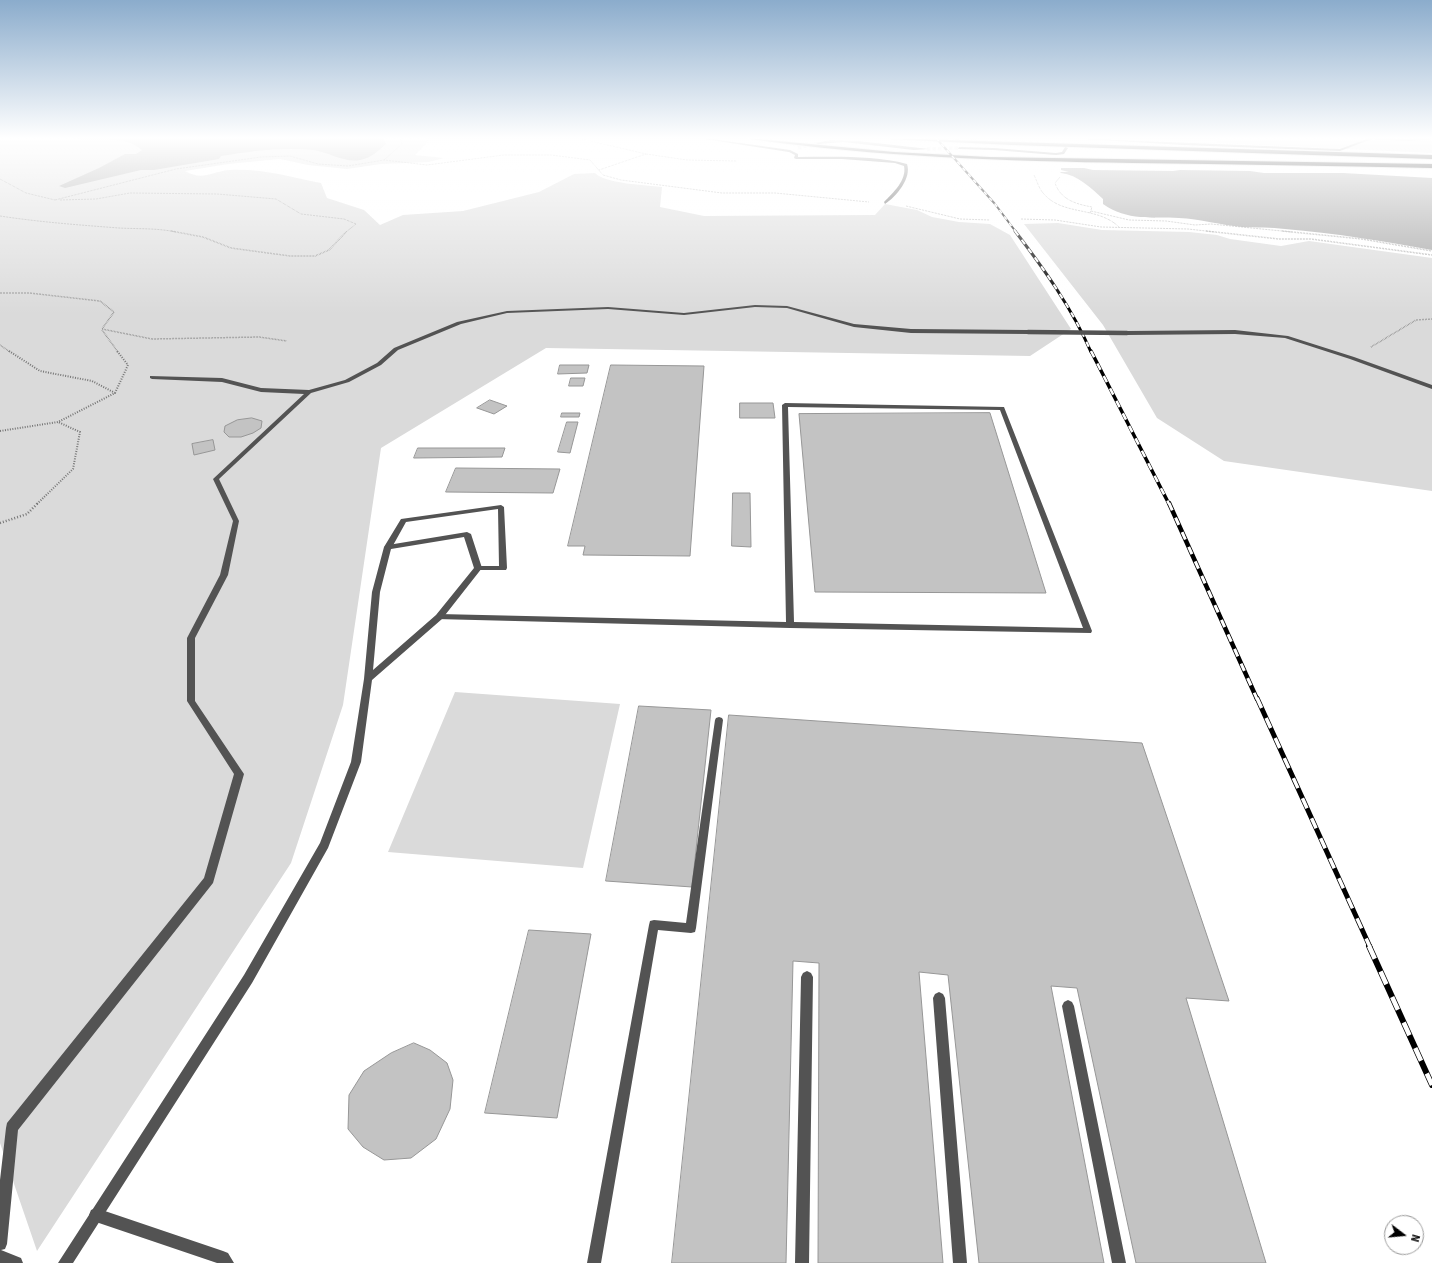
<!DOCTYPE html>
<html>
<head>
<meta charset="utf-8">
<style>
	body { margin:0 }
	#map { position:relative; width:1432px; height:1263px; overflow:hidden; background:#fff; font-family:"Source Sans 3",sans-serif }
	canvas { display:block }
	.north { position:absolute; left:1384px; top:1215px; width:40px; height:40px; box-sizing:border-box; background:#fff; border:1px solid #999; border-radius:50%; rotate:106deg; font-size:11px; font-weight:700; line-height:16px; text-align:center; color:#000 }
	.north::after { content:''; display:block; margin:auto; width:14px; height:18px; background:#000; clip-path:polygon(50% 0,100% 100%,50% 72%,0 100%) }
</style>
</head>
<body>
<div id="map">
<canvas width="1432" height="1263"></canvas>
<div class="north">N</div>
</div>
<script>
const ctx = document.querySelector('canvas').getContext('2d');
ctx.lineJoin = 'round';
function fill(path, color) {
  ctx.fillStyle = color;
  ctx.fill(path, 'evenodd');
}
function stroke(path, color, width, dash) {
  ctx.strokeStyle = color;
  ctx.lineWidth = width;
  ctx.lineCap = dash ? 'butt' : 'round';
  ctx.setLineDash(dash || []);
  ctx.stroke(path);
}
fill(new Path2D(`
	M0,138h427l1,4 -13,13 29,3 -15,4 -48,2 -34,5 -39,-4 -28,-6 -52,5 -43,7c17,10 26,1 44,-1 31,-2 62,7 92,13l6,15 37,12 16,15 23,-10 60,-4 76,-19 35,-18 21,-1c11,11 51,12 67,14l-2,20 44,9 171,-1 10,-11 32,6 15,7 27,5 31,2 20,11 61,94 -41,27 -484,-8 -165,100 -38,257 -52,158 -254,388 -37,-108z
	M1215,138h217v15l-215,-10z
	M1058,223l44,7 87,2 28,3 13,4 51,7 28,-5 123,17v233l-208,-30 -67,-43 -54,-93 -79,-101z
	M455,692l165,12 -37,164 -195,-16z`), '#dadada');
fill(new Path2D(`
	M71,138h312l3,6c-8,7 -15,14 -26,16 -16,3 -31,-8 -47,-10 -31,-3 -62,1 -92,6l-2,3 -65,11h-13l-76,18 -6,-2 40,-18 26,-14h11l6,-4c-19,-17 -48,-7 -71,-12z
	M1061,168h23l9,2 80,1 7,-1 70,1 14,2h79l89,5v72c-49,-9 -98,-17 -147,-21 -14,-2 -28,-1 -43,-2 -21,-2 -42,-8 -63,-9 -26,-1 -52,3 -76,-14v-5c-12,-11 -25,-24 -42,-26l-1,-1h9l-8,-2z`), '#a1a1a1');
const building = new Path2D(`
	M560,365h29l-2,8 -29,1z
	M611,365l93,1 -14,190 -107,-1 2,-9h-17z
	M571,378h14l-2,8h-14z
	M490,400l17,6 -13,8 -17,-6z
	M740,403h33l2,15h-35z
	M562,413h18l-1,4h-18z
	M990,413l56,180 -231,-1 -16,-178z
	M252,418l10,3 -1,7 -8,5 -12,4h-12l-5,-5 1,-6 12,-6z
	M567,422h11l-8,31 -12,-1z
	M213,440l2,10 -21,5 -2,-11z
	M418,448h87l-3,9 -88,1z
	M456,468l104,1 -7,24 -107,-1z
	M733,493h17l1,54 -19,-1z
	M639,706l72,4 -19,177 -86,-6z
	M729,715l413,28 87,258 -43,-3 80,265h-130l-59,-275 -26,-2 53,277h-125l-31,-288 -29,-3 24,291h-125l1,-300 -26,-2 -7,302h-114z
	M529,930l62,4 -34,184 -72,-5z
	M414,1043l16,7 17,13 6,17 -3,29 -14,30 -25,19 -27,2 -21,-13 -15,-18 1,-34 15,-24 27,-18z`);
fill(building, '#c3c3c3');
stroke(building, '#979797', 1);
stroke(new Path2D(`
	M798,148l20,-5
	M927,149l32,-1`), '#d9d9d9', 3.5, [3.5, 2]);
const motorway = new Path2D(`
	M748,138l146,14 95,5 443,7v4c-100,-2 -199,-4 -299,-5 -128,-2 -255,-6 -383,-24z
	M887,138l545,17v4l-419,-14 -124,-6z`);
stroke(motorway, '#dbdbdb', 2);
stroke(new Path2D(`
	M578,138l68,16 -47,16
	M590,138l7,1
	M646,154l41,6 50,1
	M384,160l18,-16 -2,-6
	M1034,175c3,6 5,14 10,19 19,22 53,12 75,33
	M1060,177l-5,6c6,17 21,21 37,24l-2,6
	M0,179l26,14 29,7
	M55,200l121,-31 85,-12 29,-1 28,8 30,2 36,-6 43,5 77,-10h47l39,5 13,15 18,5 101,13h53l94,9
	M60,200l36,-1 34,-6 87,1 59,5 25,15 43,5 12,5 -10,8
	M906,206l54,13 30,1
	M1091,211l38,9 37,1 29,4 16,-1 81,8
	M0,216c39,6 79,9 119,12 19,1 38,0 57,4
	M1021,219l34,1 46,7 87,2 27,3`), '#757575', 1, [0.5, 1]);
stroke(new Path2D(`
	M171,231l32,6 28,11 59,8h25l14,-6 18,-19
	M1206,231l73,8h32l121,16
	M1282,231l80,8 70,12
	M0,293h29l71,8 14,11 -12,17 50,10 107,-2 28,4
	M102,330l16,22
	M0,345l10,7
	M1371,347l45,-27 16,-1`), '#757575', 1.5, [0.5, 1]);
stroke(new Path2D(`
	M9,351l31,20 52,10 23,12
	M0,431l58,-9 57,-29 13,-28 -11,-14
	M37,504l36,-35 7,-37 -22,-10`), '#757575', 2, [1, 1.5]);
stroke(new Path2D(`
	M0,523l27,-9 11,-11`), '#757575', 2.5, [1, 2]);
fill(new Path2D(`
	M785,403l219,4 88,224 -1,2 -301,-5 -354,-9 -1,-2 4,-3 347,8 -4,-217zM788,407l212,3 83,218 -289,-6z
	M501,505l3,2 3,61 -1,2h-28l-4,-2 4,-2h21l-1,-57 -92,13 -15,27h-3l-4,-2 17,-28z
	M719,717l3,1 1,2 -27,208 -1,4 -4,1 -33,-3 -57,333h-14l62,-338 1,-4 4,-1 32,3 29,-203 1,-2z
	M807,971l4,2 2,4 -4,286h-14l6,-286 2,-4z
	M939,992l4,2 2,4 22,265h-14l-20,-265 2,-4z
	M1068,1000l4,2 2,4 52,257h-14l-50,-257 2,-4z
	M96,1208l127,43 5,2 6,10h-17l-121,-41 -5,-2 -2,-5 2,-5z`), '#535353');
fill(new Path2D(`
	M698,138h7l85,12 8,4v3c35,0 75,-2 109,7 5,14 -11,33 -22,40l-1,-2c9,-9 23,-22 20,-36l-9,-3 -53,-4h-46l-2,-1 1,-3 -6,-3z
	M1067,138l273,11 27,-10 -1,-1 42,1 24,-1v1l-24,2 -36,-2 -32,12 -156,-6z
	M831,140l27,1 71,8 -15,1 -70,-8 -26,2 -2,-1z
	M959,147l35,1 62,5 6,-1 3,-5 3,1 -4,6 -8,1 -62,-5 -36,-1z
	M755,305l32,1 67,18 57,5 117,1 3,2 -3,2 -117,-1 -57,-6 -67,-19 -32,-1 -71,8 -76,-6 -101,4 -46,11 -63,26 -17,15 -32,17 -38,11 -92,86 20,42 -11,54 -33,63v63l49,73 -31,109 -195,247 -11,114 -2,5 -4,1 20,8 2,5h-23v-83l6,-52 1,-5 197,-245 30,-104 -47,-73v-63l33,-63 13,-54 -20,-42 91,-85 -43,-2 -39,-10 -70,-3 -2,-1v-2l72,2 39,10 48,2 36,-10 32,-17 17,-15 63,-26 50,-11 101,-4 76,6z
	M1235,330l53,6 66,21 78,28v4l-82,-30 -65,-21 -50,-4 -108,1 -3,-2 3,-2z
	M467,532l4,2 11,34 -40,51 -70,61 -11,82 -33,86 -76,135 -179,280h-15l186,-288 76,-132 31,-81 13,-83 8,-87 12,-45 4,-2zM464,537l10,31 -38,47 -63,55 7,-78 11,-43z`), '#535353');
fill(motorway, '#000');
const railFar5 = new Path2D(`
	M936,138l59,66 21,28`);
const railFar4 = new Path2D(`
	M1015,231c29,38 57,77 76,121`);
const railFar3 = new Path2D(`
	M1091,351l78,153`);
const railFar2 = new Path2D(`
	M1169,503l88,196`);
const railFar1 = new Path2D(`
	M1257,698l113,249`);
const rail = new Path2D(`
	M1369,946l63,139`);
stroke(railFar5, '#000', 2);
stroke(railFar4, '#000', 3);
stroke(railFar3, '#000', 3.5);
stroke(railFar2, '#000', 4.5);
stroke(railFar1, '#000', 5);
stroke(rail, '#000', 6);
stroke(railFar5, '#fff', 1.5, [4]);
stroke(railFar4, '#fff', 2, [5.5]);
stroke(railFar3, '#fff', 2.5, [7]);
stroke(railFar2, '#fff', 3, [8]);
stroke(railFar1, '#fff', 3.5, [11]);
stroke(rail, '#fff', 4.5, [14]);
stroke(new Path2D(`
	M1028,332l99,1`), '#535353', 4.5);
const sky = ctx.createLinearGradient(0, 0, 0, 314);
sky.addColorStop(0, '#8baccc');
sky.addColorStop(0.44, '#fff');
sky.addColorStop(1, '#ffffff00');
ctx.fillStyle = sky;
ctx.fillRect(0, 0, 1432, 314);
</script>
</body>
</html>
